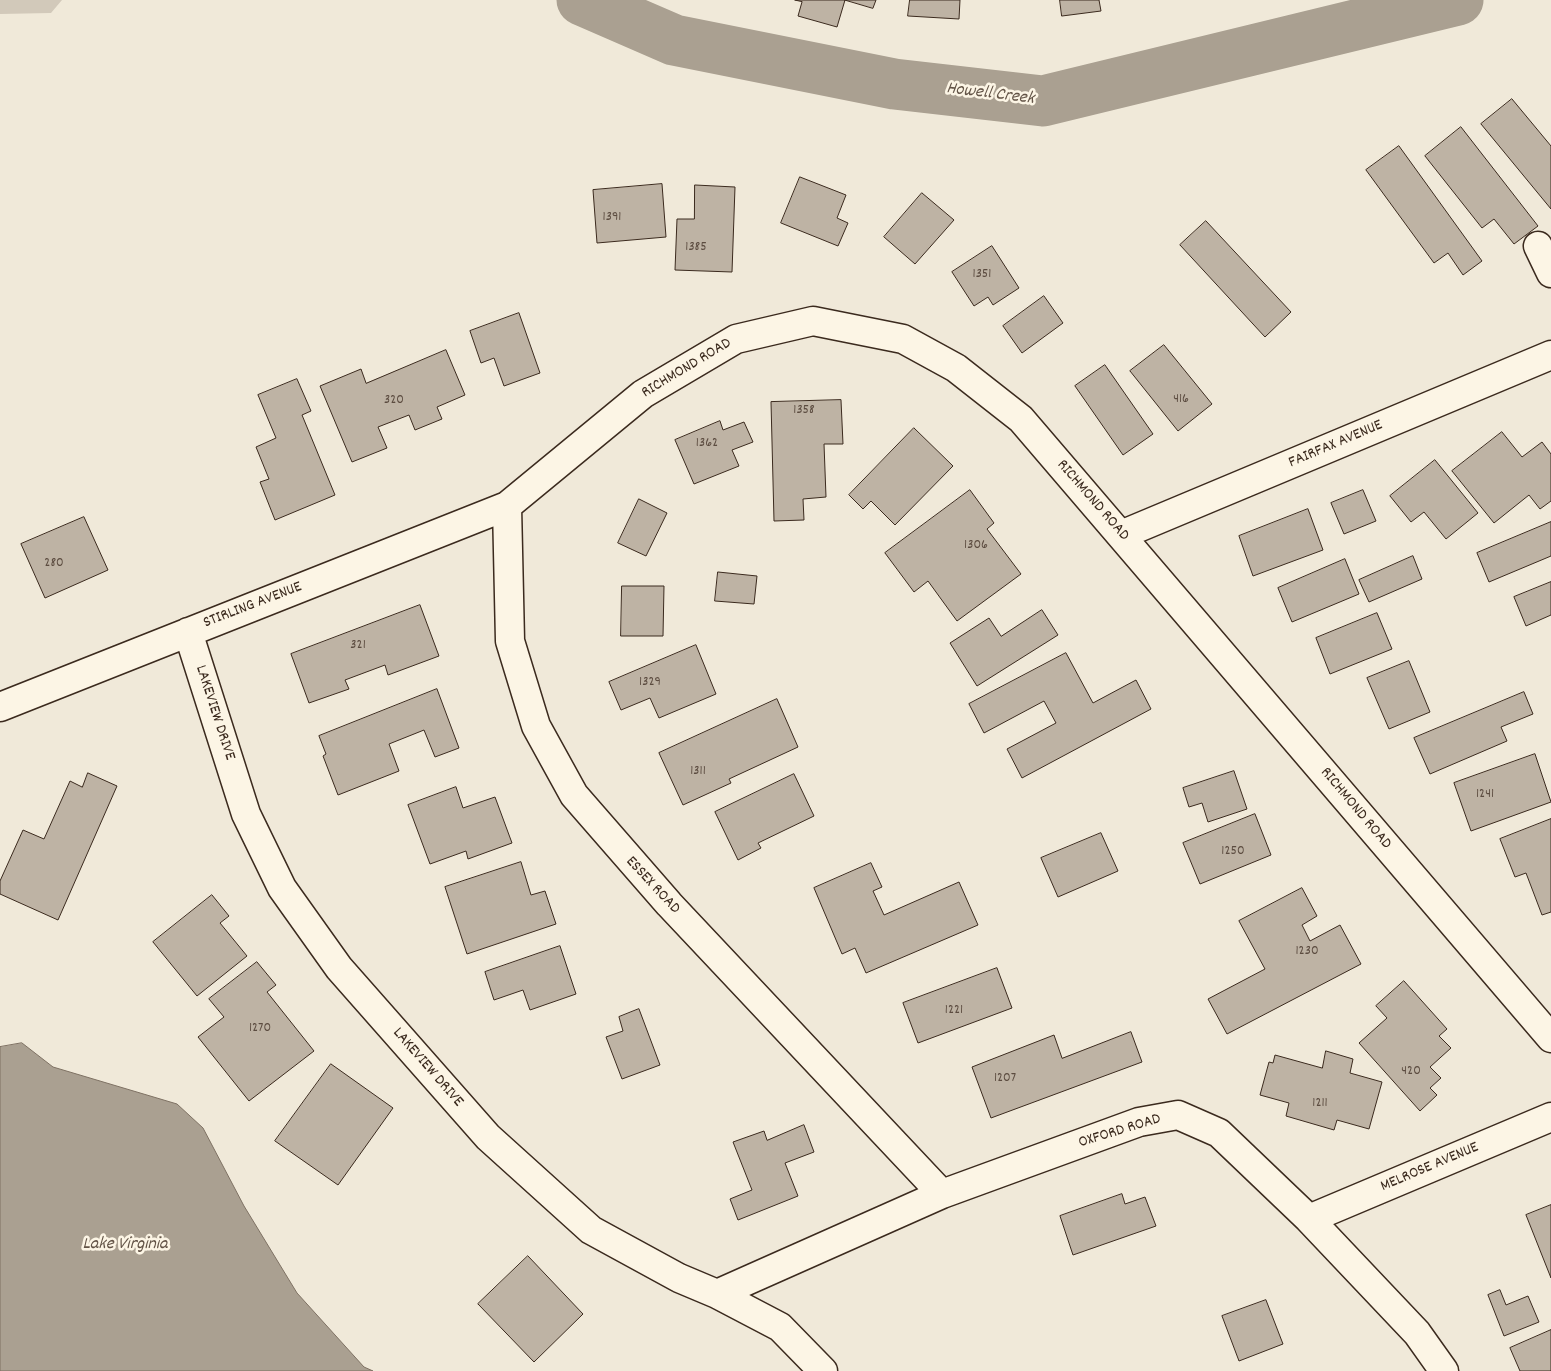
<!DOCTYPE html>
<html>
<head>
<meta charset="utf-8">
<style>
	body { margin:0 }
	canvas { display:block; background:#f0e9d9 }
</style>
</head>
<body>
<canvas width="1551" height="1371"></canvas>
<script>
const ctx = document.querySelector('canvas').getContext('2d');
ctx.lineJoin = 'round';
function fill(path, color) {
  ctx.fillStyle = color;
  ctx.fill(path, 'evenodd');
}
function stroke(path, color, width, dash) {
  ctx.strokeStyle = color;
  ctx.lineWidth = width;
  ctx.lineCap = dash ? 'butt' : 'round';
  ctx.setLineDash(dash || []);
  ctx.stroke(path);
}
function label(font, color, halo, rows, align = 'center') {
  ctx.font = font + ' Dekko,sans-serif';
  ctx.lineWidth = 5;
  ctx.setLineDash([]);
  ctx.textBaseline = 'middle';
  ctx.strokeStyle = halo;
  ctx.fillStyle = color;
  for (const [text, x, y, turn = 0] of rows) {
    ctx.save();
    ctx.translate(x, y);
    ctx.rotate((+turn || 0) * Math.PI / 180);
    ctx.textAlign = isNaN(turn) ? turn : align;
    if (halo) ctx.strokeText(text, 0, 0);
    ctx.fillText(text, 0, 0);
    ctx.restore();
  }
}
fill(new Path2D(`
	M0,0h62l-11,13 -51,1z`), '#d2c9ba');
const water = new Path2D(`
	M22,1043l31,24 124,37 26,24 41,78 53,87 67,74 9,4h-373v-324z`);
fill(water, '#aaa091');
stroke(water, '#7e7163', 1);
stroke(new Path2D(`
	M582,0l92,40 220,44 149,17 415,-101`), '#aaa091', 51);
const building = new Path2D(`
	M795,0h50l-8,27 -39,-11 4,-14z
	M845,0h31l-3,8z
	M910,0h50l-1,19 -51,-3z
	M1060,0h39l2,11 -39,5z
	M1512,99l39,47v63l-70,-85z
	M1461,127l77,99 -24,18 -20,-25 -12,9 -57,-72z
	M1399,146l83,115 -19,14 -15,-22 -14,10 -68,-93z
	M800,177l46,18 -9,23 11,5 -10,23 -57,-23z
	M662,184l4,53 -69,6 -4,-53z
	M695,185l40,2 -3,85 -57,-2 2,-51h17z
	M922,193l32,27 -39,44 -31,-27z
	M1206,221l85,91 -26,25 -85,-92z
	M992,246l27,42 -26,17 -5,-8 -14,9 -22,-34z
	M1044,296l19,27 -41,30 -19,-27z
	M519,313l21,60 -36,13 -10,-28 -13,5 -11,-32z
	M1164,345l48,59 -34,27 -48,-60z
	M446,350l19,45 -28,12 5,12 -27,11 -6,-15 -31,12 9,21 -35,14 -32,-76 41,-17 5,14z
	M1105,365l48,69 -30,21 -48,-69z
	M297,379l14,32 -9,4 33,80 -60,25 -15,-38 9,-3 -13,-32 20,-9 -18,-43z
	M841,400l2,44h-19l2,53 -23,2 1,21 -30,1 -3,-119z
	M720,421l3,9 21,-8 9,20 -21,8 7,16 -45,18 -19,-44z
	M914,428l39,38 -58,59 -24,-24 -8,8 -14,-14z
	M1502,432l20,25 20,-15 9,12v47l-11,8 -11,-14 -35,28 -42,-52z
	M1435,460l43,53 -32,26 -22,-27 -13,10 -21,-26z
	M970,490l24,33 -7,6 34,45 -64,47 -29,-40 -14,11 -29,-39z
	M1363,490l13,31 -32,13 -13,-31z
	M639,499l28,14 -21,43 -28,-13z
	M1308,509l15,41 -70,26 -14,-40z
	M84,517l24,53 -63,28 -24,-54z
	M1551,522v34l-62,26 -12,-29z
	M1413,556l9,23 -53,23 -10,-22z
	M1345,559l14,35 -67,28 -14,-34z
	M718,572l39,4 -3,28 -39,-3z
	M1551,582v33l-25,11 -12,-29z
	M622,586h42l-1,50h-42z
	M420,605l19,51 -51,19 -3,-10 -40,15 4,9 -40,14 -18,-49z
	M1042,610l16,25 -81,51 -27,-43 39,-25 12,18z
	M1377,613l15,36 -62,25 -14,-36z
	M696,645l20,49 -57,24 -9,-20 -29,12 -12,-28z
	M1066,653l27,50 43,-23 15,29 -129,69 -15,-29 49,-26 -12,-22 -60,32 -15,-29z
	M1409,661l21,51 -41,17 -22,-51z
	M437,689l22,59 -24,9 -11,-27 -35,14 10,27 -61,24 -15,-39 3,-2 -7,-18z
	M1524,692l9,22 -32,13 6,14 -77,33 -16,-36z
	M777,699l21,48 -69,32 2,4 -48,22 -24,-52z
	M1535,754l16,48 -80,29 -17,-48z
	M1234,771l13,38 -39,13 -6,-19 -13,4 -6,-19z
	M88,773l29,13 -59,134 -58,-26v-13l23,-51 21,9 26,-58 12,6z
	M794,774l20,42 -56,27 3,5 -23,12 -23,-48z
	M456,787l7,21 32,-11 17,46 -44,16 -2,-8 -36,13 -22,-59z
	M1255,814l16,41 -71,29 -17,-41z
	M1551,819v93l-9,3 -16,-42 -11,4 -15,-38z
	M1101,833l17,38 -60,26 -17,-39z
	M521,862l10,33 14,-4 11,33 -89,30 -22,-67z
	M871,863l11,24 -9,4 11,24 75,-33 19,43 -112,48 -11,-25 -13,6 -28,-66z
	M1302,888l15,28 -15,9 8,16 30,-16 21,39 -134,70 -19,-35 57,-30 -26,-48z
	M212,895l17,21 -9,7 27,33 -50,40 -44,-54z
	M560,946l16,48 -46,16 -7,-20 -29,10 -9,-28z
	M257,962l19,23 -9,7 47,59 -65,50 -51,-64 26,-20 -15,-18z
	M997,968l15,40 -94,35 -15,-40z
	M1404,981l43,48 -8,7 12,12 -21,19 11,11 -11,10 7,7 -17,16 -61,-68 28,-25 -11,-12z
	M639,1009l21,56 -38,14 -16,-42 17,-6 -4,-14z
	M1131,1032l11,30 -151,56 -19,-51 82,-32 8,23z
	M1326,1051l27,8 -3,14 32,9 -13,47 -32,-9 -3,10 -48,-14 3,-13 -29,-8 9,-33 4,1 2,-8 47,13z
	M331,1064l62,44 -55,77 -63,-44z
	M804,1125l10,27 -29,11 13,33 -60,24 -8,-21 22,-9 -19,-48 31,-11 3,9z
	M1122,1194l3,10 20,-7 11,29 -83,29 -13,-39z
	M1551,1205v73l-25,-63z
	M528,1256l55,58 -49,48 -56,-58z
	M1500,1290l6,15 22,-9 11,26 -35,14 -16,-41z
	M1266,1300l17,44 -44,17 -17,-45z
	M1551,1330v41h-31l-10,-23z`);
fill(building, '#beb3a4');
stroke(building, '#3b2a1e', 1);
const minor = new Path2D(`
	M1538,246l13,27
	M507,506l3,135 26,85 38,69 95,109 273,290
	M1121,535l430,-180
	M188,632l58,182 36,74 57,80 149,169 103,93 88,48 38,16 63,33 43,44
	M0,707l507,-201 136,-112 93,-55 77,-18 90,18 53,29 65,51 530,619
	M1309,1219l242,-102
	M717,1294l225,-100 197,-72 39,-7 41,18 90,86 108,114 27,38`);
stroke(minor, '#3b2a1e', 31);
stroke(minor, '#fcf5e5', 28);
label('14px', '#5c4c40', null, [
	["1391",612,218],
	["1385",696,248],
	["1351",982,275],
	["416",1181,400],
	["320",394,401],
	["1358",804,411],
	["1362",707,444],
	["1306",976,546],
	["280",54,564],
	["321",358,646],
	["1329",650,683],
	["1311",698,772],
	["1241",1485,795],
	["1250",1233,852],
	["1230",1307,952],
	["1221",954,1011],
	["1270",260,1029],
	["420",1411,1072],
	["1207",1005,1079],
	["1211",1320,1104]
]);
label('16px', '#3b2a1e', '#fcf5e5', [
	["RICHMOND ROAD",687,369,-31],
	["FAIRFAX AVENUE",1336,445,-23],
	["RICHMOND ROAD",1092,501,49],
	["STIRLING AVENUE",253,606,-21],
	["LAKEVIEW DRIVE",214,713,72],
	["RICHMOND ROAD",1355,809,50],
	["ESSEX ROAD",652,886,47],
	["LAKEVIEW DRIVE",427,1068,49],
	["OXFORD ROAD",1120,1132,-17],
	["MELROSE AVENUE",1430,1168,-23]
]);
label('italic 18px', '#625346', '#fcf5e5', [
	["Howell Creek",990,95,7],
	["Lake Virginia",125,1246]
]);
</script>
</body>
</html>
